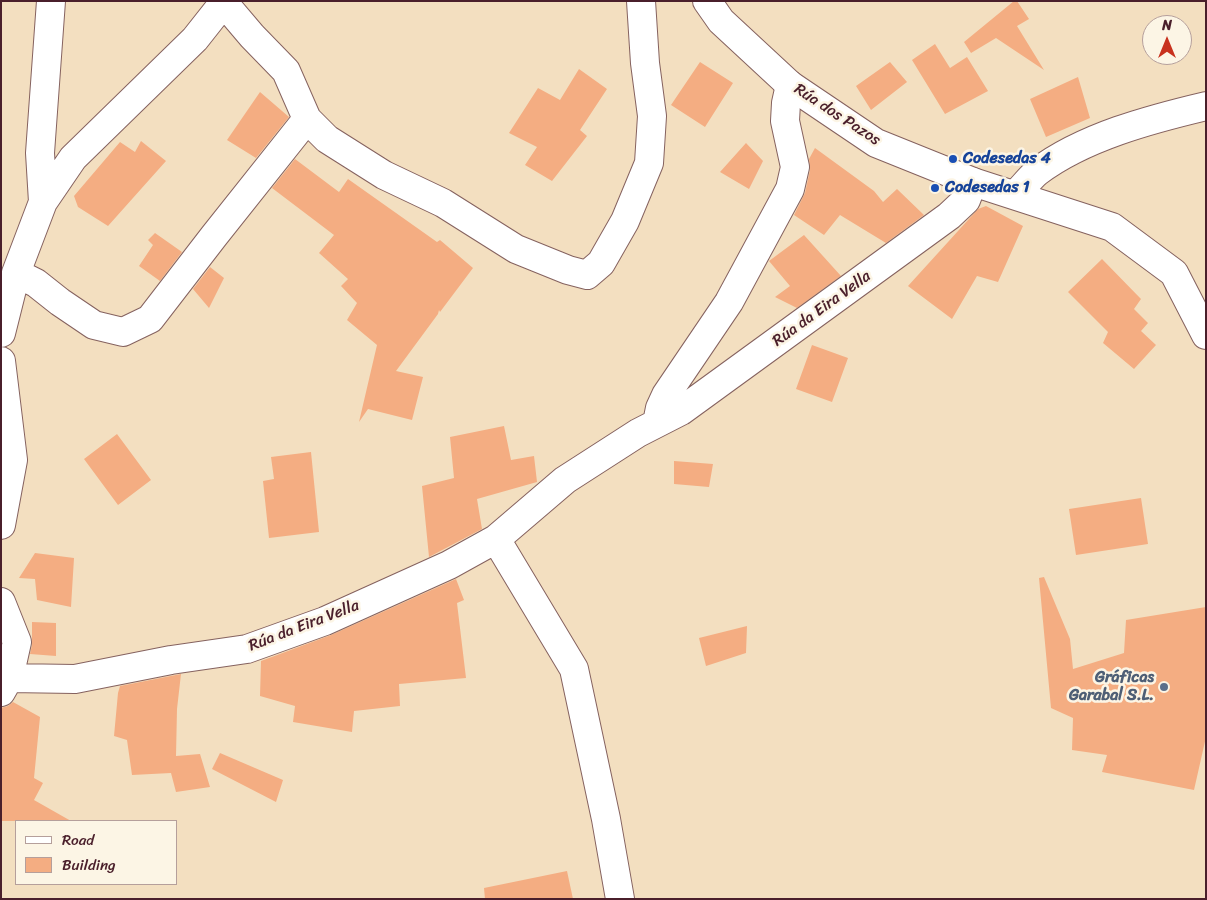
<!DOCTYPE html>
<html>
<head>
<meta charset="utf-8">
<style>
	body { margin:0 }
	#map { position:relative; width:1207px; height:900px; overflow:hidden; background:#f3dfc0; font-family:Sriracha,sans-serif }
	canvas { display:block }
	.frame { position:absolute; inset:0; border:2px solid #4a1f2b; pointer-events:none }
	.legend { position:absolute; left:15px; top:820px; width:162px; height:65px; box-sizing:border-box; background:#fcf5e5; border:1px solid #b59f9b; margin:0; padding:6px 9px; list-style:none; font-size:15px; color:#4a1f2b }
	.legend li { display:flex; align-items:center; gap:10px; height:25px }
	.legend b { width:25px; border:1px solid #b59f9b }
	.north { position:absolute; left:1142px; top:15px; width:50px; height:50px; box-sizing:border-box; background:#fcf5e5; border:1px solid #b59f9b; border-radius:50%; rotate:0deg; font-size:14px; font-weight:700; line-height:20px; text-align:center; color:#4a1f2b }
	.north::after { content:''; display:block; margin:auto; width:18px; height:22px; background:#c8321e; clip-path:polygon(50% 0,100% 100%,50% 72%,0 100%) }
</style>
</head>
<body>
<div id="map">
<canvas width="1207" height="900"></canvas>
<div class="frame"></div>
<ul class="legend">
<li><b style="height:6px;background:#fff"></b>Road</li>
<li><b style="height:14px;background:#f4ad82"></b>Building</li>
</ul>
<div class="north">N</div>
</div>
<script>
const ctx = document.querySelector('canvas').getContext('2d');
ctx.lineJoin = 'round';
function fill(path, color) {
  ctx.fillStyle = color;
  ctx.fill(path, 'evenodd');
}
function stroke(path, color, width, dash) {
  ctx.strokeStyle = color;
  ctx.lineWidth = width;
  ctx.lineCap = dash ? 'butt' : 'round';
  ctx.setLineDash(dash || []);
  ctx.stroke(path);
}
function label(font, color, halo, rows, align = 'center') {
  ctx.font = font + ' Sriracha,sans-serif';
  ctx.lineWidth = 5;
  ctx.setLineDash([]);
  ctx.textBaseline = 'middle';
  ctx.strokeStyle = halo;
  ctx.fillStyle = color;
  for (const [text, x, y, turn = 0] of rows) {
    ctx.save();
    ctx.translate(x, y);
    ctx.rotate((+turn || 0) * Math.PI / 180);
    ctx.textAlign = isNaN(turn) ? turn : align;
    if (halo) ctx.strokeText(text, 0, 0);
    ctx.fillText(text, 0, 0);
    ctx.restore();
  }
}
fill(new Path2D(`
	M1014,1h3l12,18 -12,7 27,44 -48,-32 -25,15 -7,-11z
	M935,44l15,24 17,-11 21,34 -43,23 -33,-54z
	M700,62l33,21 -28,44 -34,-22z
	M890,62l17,20 -36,28 -15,-24z
	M579,69l28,20 -27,41 7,6 -35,45 -27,-16 12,-18 -28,-14 29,-45 22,12z
	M1078,77l12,41 -44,19 -16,-38z
	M260,92l29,25 -33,41 -29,-18z
	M141,141l25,20 -58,65 -30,-19 -4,-11 46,-54 15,10z
	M746,143l17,18 -14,28 -29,-17z
	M815,148l59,43 9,11 14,-13 27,26 -38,28 -46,-28 -16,20 -30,-20 11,-22 5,-23 -1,-11z
	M295,159l44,33 9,-13 89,63 3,-2 33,28 -33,44 -1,-2 -1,4 -42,57 27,6 -11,43 -44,-11 -9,13 18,-77 -30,-25 10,-17 -16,-17 7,-7 -29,-26 15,-18 -62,-47z
	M986,206l37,20 -25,56 -21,-6 -25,43 -44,-33 70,-77z
	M155,233l27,19 -22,29 -21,-15 14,-21 -5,-5z
	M804,235l37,41 -44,32 -22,-11 15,-11 -21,-25z
	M1102,259l39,40 -7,10 14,14 -7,8 15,14 -22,24 -31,-26 5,-11 -40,-40z
	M210,267l14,11 -15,30 -16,-19z
	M812,345l36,13 -16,44 -36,-13z
	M504,426l7,34 23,-4 3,26 -60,17 5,30 -53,28 -7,-71 32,-8 -4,-41z
	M117,434l34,46 -33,25 -34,-46z
	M311,452l8,80 -50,6 -6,-57 11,-2 -3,-22z
	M674,461l39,3 -4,23 -35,-3z
	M1141,498l7,46 -72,11 -7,-46z
	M35,553l39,5 -3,49 -34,-7 -2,-21 -16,-1z
	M1044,577l26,62 3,30 51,-16 2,-33 80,-13v130l-12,53 -92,-18 5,-17 -35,-5 1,-32 -22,-10 -12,-130z
	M456,579l8,21 -7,3 9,75 -67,6 1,22 -46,5 -2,21 -59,-10 2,-16 -35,-10 1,-35 70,-26z
	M32,622l24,1v33l-26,-2 2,-9z
	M747,626l-1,27 -40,13 -7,-28z
	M181,674l-4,35 -1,47 24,-2 10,33 -34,5 -5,-19 -39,2 -5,-35 -13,-4 4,-43 2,-7z
	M13,702l27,15 -6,61 9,5 -9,17 37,21h-70v-113l7,-2z
	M220,753l63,27 -7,22 -64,-33z
	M567,871l6,28h-88l-1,-11z`), '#f4ad82');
const street = new Path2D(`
	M224,3l28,33 34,35 21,48 20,20 57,36 59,28 73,46 52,21 19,5 14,-12 24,-42 24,-58 3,-47 -7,-53 -4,-62
	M1016,194c7,-7 14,-16 21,-22 46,-35 114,-53 169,-66
	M43,202l-3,-49 11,-152
	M16,273l20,10 24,19 34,23 29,7 27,-13 64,-83 93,-117
	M1,333l15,-60 27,-71 30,-44 122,-119 30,-38
	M1,361l12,99 -12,65
	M657,423l3,-15 6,-13 63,-93 61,-113 5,-22 -10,-46 1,-18 4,-18
	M496,539l78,130 32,150 14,80
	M1,602l16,40 -8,36 -8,14
	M9,678l66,1 96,-19 76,-11 78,-28 124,-56 47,-26 69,-59 73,-47 43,-22 268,-195 17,-16 7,-18`);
const secondary = new Path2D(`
	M707,1l14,20 69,64 86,58 97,39 139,45 62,46 32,62`);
stroke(street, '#85625f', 30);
stroke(secondary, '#85625f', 30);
stroke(street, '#fff', 28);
stroke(secondary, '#fff', 28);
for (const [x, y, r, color] of [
	[953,159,5,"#1a4fb4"],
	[935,188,5,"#1a4fb4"],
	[1164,687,5,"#5c6f8a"]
]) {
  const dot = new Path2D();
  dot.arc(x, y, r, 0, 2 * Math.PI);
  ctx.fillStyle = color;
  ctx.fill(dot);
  stroke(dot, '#fcf5e5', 2);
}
label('16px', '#4a1f2b', '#fcf5e5', [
	["Rúa dos Pazos",837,115,33],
	["Rúa da Eira Vella",822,309,-36],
	["Rúa da Eira Vella",304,626,-21]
]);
label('bold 16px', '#164399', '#fcf5e5', [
	["Codesedas 4",963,159],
	["Codesedas 1",945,188]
], 'left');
label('bold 16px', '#4e5e75', '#fcf5e5', [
	["Gráficas",1154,678],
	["Garabal S.L.",1154,696]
], 'right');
</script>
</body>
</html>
